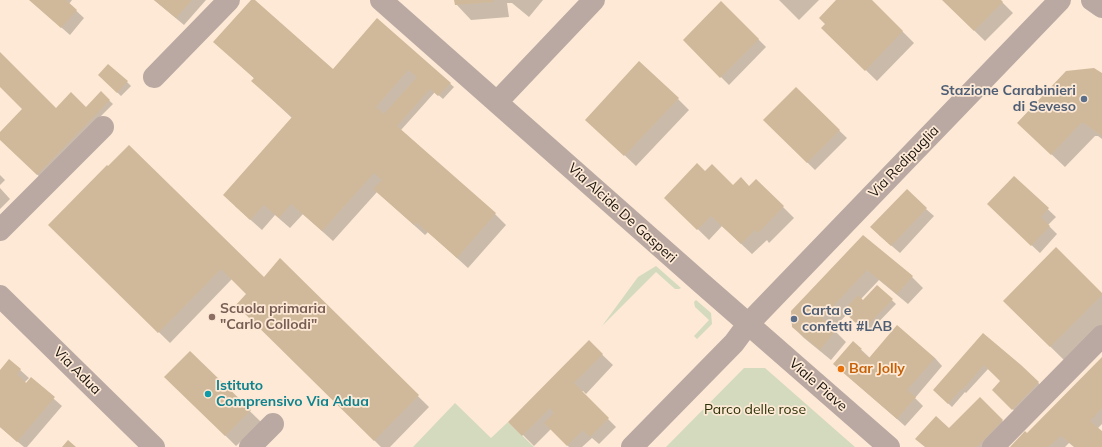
<!DOCTYPE html>
<html>
<head>
<meta charset="utf-8">
<style>
	body { margin:0 }
	canvas { display:block; background:#fde9d5 }
</style>
</head>
<body>
<canvas width="1102" height="447"></canvas>
<script>
const ctx = document.querySelector('canvas').getContext('2d');
ctx.lineJoin = 'round';
function fill(path, color) {
  ctx.fillStyle = color;
  ctx.fill(path, 'evenodd');
}
function stroke(path, color, width, dash) {
  ctx.strokeStyle = color;
  ctx.lineWidth = width;
  ctx.lineCap = dash ? 'butt' : 'round';
  ctx.setLineDash(dash || []);
  ctx.stroke(path);
}
function label(font, color, halo, rows, align = 'center') {
  ctx.font = font + ' Mulish,sans-serif';
  ctx.lineWidth = 3.5;
  ctx.setLineDash([]);
  ctx.textBaseline = 'middle';
  ctx.strokeStyle = halo;
  ctx.fillStyle = color;
  for (const [text, x, y, turn = 0] of rows) {
    ctx.save();
    ctx.translate(x, y);
    ctx.rotate((+turn || 0) * Math.PI / 180);
    ctx.textAlign = isNaN(turn) ? turn : align;
    if (halo) ctx.strokeText(text, 0, 0);
    ctx.fillText(text, 0, 0);
    ctx.restore();
  }
}
fill(new Path2D(`
	M656,266l25,22 -2,1h-4l-19,-17 -54,54 36,-49z
	M696,300l15,13 1,11 -15,15 -3,-3 15,-16 -14,-13 -1,-5z
	M744,368h21l90,79h-189z
	M455,403l36,35 17,-16 26,25h-121z`), '#d4dabe');
fill(new Path2D(`
	M30,0h42l-3,4 15,14 -14,17z
	M154,0h52l-22,25z
	M252,0l81,70 44,-50 77,67 -11,12 -8,-7 -34,38 94,84 11,11 -38,43 -40,-36 -3,3 -48,-43 -44,49 -30,-27 -13,14 -15,-13 -13,15 -27,-24 57,-88 -28,-26 -9,-13 -41,-37z
	M455,0h88l-14,17 -17,-14h-5l2,14 -38,3 -15,-16z
	M779,0h40l-20,20z
	M838,0h33l43,43 -37,38 -43,-42 -7,-15z
	M943,0h57l13,13 -28,28z
	M721,2l45,45 -37,38 -45,-45z
	M0,53l56,56 30,-1 15,-15 12,11 -31,31 -34,50 -48,-47v-5l24,-24 -24,-23z
	M1102,74v65l-4,-3h-3l-30,31 -33,-31z
	M103,79l24,3 4,4 -10,10z
	M796,89l51,49 -32,32 -51,-50z
	M678,99l11,11 -53,56 -38,-36z
	M705,172l28,14 16,1 7,-7 38,38 -25,25 -2,-3 -15,14 -30,-28 -13,14 -33,-32z
	M0,175l5,5 -5,5z
	M1014,177l42,40 -8,8 9,9 -17,19 -44,-41z
	M0,188l10,11 -10,10z
	M926,209l8,7 -34,37 -21,-18z
	M49,225l215,53 16,-18 149,147 -39,40h-9l-144,-143 11,-10 -16,-15 -62,64z
	M863,236l49,41 11,11 -15,16 -29,-24 -18,19 2,2 14,-15 19,18 -28,29 -21,-19 -14,15 13,13 -15,18 -27,-22 -11,-11z
	M1102,294v32l-36,36 -62,-61z
	M984,335l36,31 27,25 -26,26 -28,-27 8,-9 -13,-12 -22,24 -1,-1 -13,15 -14,-13z
	M589,342l24,23 -27,29 -3,-3 -2,1 35,35 -17,17 -7,-6 -10,9h-13l-18,-18 -17,17 -24,-24z
	M853,342l17,16h65l7,8 -27,32 8,8 -18,20 -62,-54z
	M190,353l71,69 -25,24 -70,-69z
	M1102,359v65l-5,5 5,4v14h-28l-5,-4 -4,4h-54l16,-13z
	M9,360l20,18 -4,4 2,2 4,-5 31,27 -35,41h-3l-24,-20v-56z
	M980,398l33,34 -15,15h-73l24,-18z`), '#0003');
fill(new Path2D(`
	M29,0h37l11,10 -16,18z
	M154,0h38l-16,18z
	M251,0h4l78,69 44,-51 74,65 -13,13 -8,-7 -33,37 99,87 -39,45 -41,-36 -2,3 -41,-36 9,-9 -8,-7 -52,58 -31,-27 -12,14 -15,-13 -14,15 -27,-25 69,-78 -41,-36 3,-3 -41,-36zM408,70l9,7 -33,37 -8,-7z
	M454,0h40v2l-39,3z
	M836,0h36l31,31 -38,40 -44,-43 4,-4 -6,-6z
	M942,0h59l2,2 -29,29z
	M721,1l38,38 -39,39 -37,-38z
	M0,52l56,56 15,-16 15,15 15,-16 9,9 -73,75 -37,-35v-8l22,-23 -22,-22z
	M639,61l40,37 -55,58 -39,-36z
	M108,64l20,17 -11,12 -19,-18z
	M1094,68l8,5v63l-18,-13h-3l-30,32 -34,-32 49,-52z
	M796,87l44,43 -33,33 -44,-43z
	M129,145l135,132 16,-19 139,137 -45,46 -138,-136 10,-11 -25,-25 -63,64 -110,-108 59,-60 1,1z
	M697,163l8,8 7,-7 21,21 8,-8 8,9 7,-7 28,27 -26,27 -3,-3 -14,14 -30,-28 -14,14 -33,-32z
	M1014,176l35,32 -8,9 9,9 -19,20 -44,-42z
	M907,189l20,19 -36,38 -21,-19z
	M863,235l50,41 -16,18 -30,-24 -45,48 14,12 -16,20 -28,-23 -1,-16z
	M1056,247l46,46v2l-52,52 -47,-46z
	M877,285l16,14 -30,31 -20,-19 15,-16 5,5z
	M897,325l38,33 -28,32 9,7 -19,22 -64,-55 20,-23 9,8 -2,1 9,8z
	M983,333l38,32 18,17 -27,28 -20,-20 8,-9 -16,-16 -22,25 -1,-1 -13,15 -15,-14z
	M589,340l14,14 -29,29 35,35 -19,19 -7,-7 -16,16 -23,-23 10,-10 -4,-5 -28,28 -14,-14z
	M190,351l61,59 -26,26 -61,-59z
	M1102,357v51l-12,13 12,10v16h-27l-14,-11 -13,11h-38l15,-16 2,2z
	M9,359l12,10 -4,5 9,9 5,-6 24,20 -38,45 -17,-15v-57z
	M980,397l23,23 -26,27h-52l-10,-8 21,-23 13,12z
	M68,440l8,7h-14z`), '#d0b99a');
stroke(new Path2D(`
	M381,0l318,281 190,166
	M1092,0l10,7
	M154,77l75,-77
	M497,102l97,-102
	M0,230l103,-103
	M0,296l154,151
	M250,447l23,-23
	M632,447l102,-104 14,-19 312,-324
	M993,447l109,-111`), '#baa9a2', 22);
for (const [x, y, r, color] of [
	[1084,99,4,"#5c6f8a"],
	[212,317,4,"#8d6e63"],
	[794,319,4,"#5c6f8a"],
	[841,369,4,"#e8710a"],
	[208,394,4,"#0f9aa8"]
]) {
  const dot = new Path2D();
  dot.arc(x, y, r, 0, 2 * Math.PI);
  ctx.fillStyle = color;
  ctx.fill(dot);
  stroke(dot, '#fde9d5', 1.5);
}
label('bold 14px', '#4e5e75', '#fde9d5', [
	["Stazione Carabinieri",1076,91],
	["di Seveso",1076,107],
	["Carta e",802,311,"left"],
	["confetti #LAB",802,327,"left"]
], 'right');
label('14px', '#19130c', '#fde9d5', [
	["Via Redipuglia",904,162,-46],
	["Via Alcide De Gasperi",622,213,42],
	["Via Adua",77,371,45],
	["Viale Piave",818,385,41]
]);
label('bold 14px', '#785e54', '#fde9d5', [
	["Scuola primaria",220,309],
	["\"Carlo Collodi\"",220,325]
], 'left');
label('bold 14px', '#c56008', '#fde9d5', [
	["Bar Jolly",849,369]
], 'left');
label('bold 14px', '#0d838f', '#fde9d5', [
	["Istituto",216,386],
	["Comprensivo Via Adua",216,402]
], 'left');
label('14px', '#2a3105', '#fde9d5', [
	["Parco delle rose",755,410]
]);
</script>
</body>
</html>
